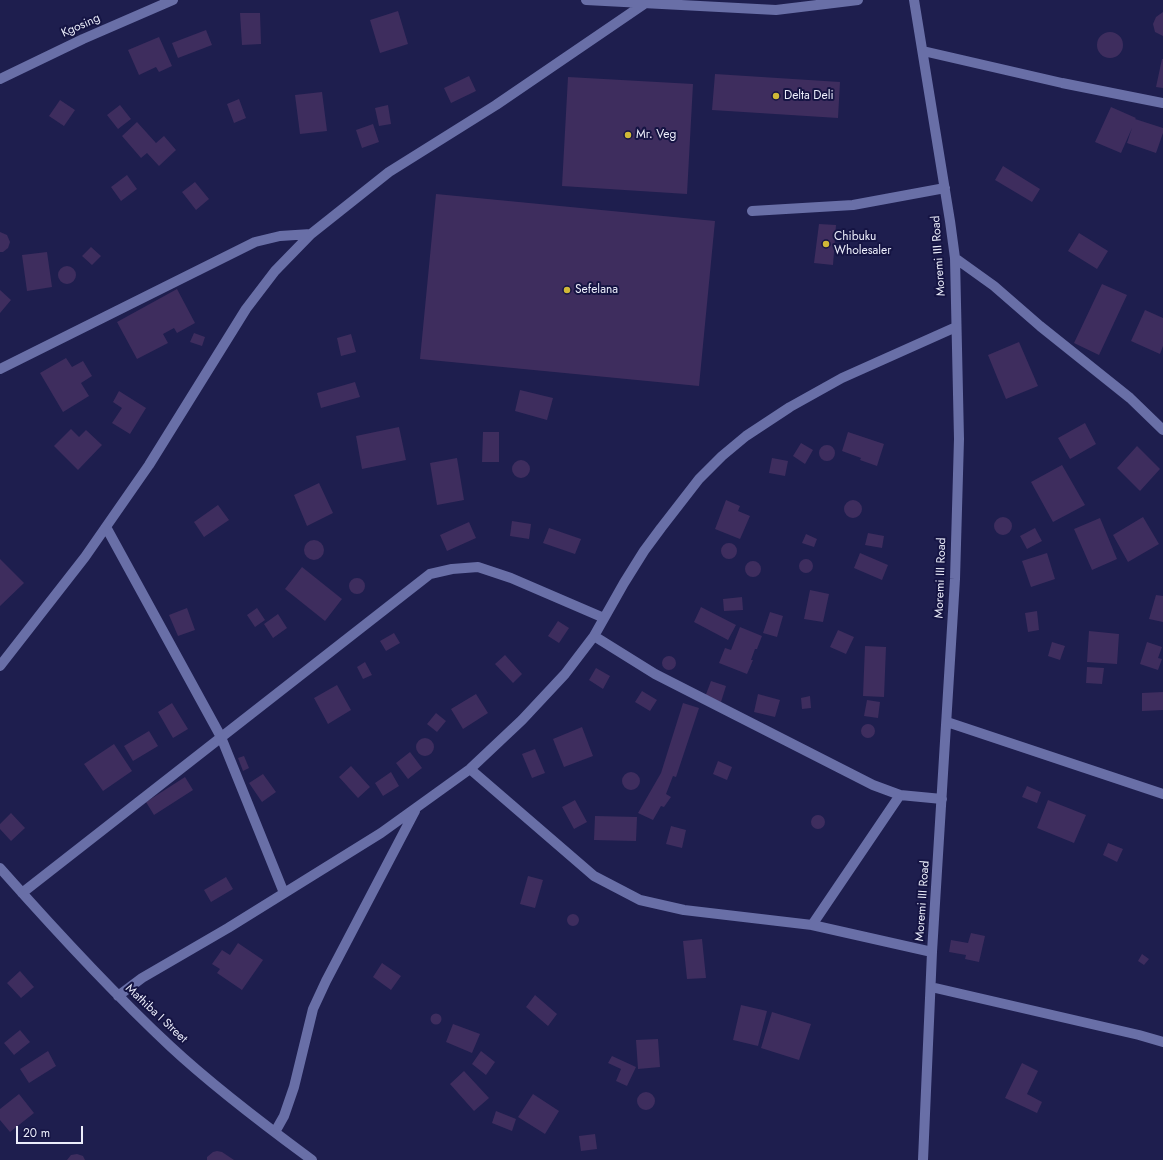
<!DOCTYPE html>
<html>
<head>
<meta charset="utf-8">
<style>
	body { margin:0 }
	#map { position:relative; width:1163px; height:1160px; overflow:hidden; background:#1e1e4e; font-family:Jost,sans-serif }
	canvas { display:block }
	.scale { position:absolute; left:16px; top:1126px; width:67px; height:18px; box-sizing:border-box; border:2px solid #ebedfa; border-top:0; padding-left:5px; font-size:12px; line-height:14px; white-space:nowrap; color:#ebedfa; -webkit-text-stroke:3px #151443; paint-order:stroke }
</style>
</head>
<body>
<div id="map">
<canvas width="1163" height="1160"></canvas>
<div class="scale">20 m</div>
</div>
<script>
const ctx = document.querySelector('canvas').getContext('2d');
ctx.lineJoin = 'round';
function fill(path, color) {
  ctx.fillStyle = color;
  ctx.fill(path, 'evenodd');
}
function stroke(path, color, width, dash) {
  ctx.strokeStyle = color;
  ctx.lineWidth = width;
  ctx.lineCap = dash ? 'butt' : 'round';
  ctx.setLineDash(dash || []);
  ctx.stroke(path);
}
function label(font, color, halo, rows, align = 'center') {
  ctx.font = font + ' Jost,sans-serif';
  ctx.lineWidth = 4;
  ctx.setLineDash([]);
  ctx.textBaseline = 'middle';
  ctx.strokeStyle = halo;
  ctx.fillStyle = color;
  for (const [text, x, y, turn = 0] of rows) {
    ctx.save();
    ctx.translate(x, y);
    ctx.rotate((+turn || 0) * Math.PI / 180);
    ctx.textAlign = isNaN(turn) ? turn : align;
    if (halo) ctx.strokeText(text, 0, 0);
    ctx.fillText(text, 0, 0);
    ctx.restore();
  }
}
fill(new Path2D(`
	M398,11l10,33 -28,9 -10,-33z
	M1163,12v24l-8,-4 -2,-8 3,-7z
	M240,13h20l1,31 -19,1z
	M206,30l6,15 -34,13 -6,-15z
	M1097 45a13 13 0 1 1 26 0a13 13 0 1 1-26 0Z
	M159,37l13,29 -13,6 -3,-5 -17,8 -11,-25z
	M1162,59h1v29l-7,-1z
	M715,74l125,8 -2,36 -126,-8z
	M469,76l7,15 -25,12 -7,-15z
	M568,77l125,7 -6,110 -125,-8z
	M322,92l5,39 -27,3 -5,-39z
	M239,99l7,19 -12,5 -7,-19z
	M60,100l15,10 -11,16 -15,-10z
	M120,105l11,14 -13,10 -11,-14z
	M388,105l3,19 -12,2 -4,-18z
	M1111,107l25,11 -1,1 28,9v5l-7,20 -29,-10 5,-15 -11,25 -26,-11z
	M137,122l19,21 8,-7 12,14 -17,16 -12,-13 -6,5 -19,-22z
	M373,124l6,18 -17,6 -6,-18z
	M1003,166l37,23 -8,13 -37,-22z
	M127,175l10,14 -16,12 -10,-14z
	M195,182l14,17 -13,11 -14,-18z
	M436,194l279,27 -16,165 -279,-27z
	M819,224l17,1 -3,40 -19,-2z
	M0,232l7,3 3,7 -2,6 -5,4h-3z
	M1079,233l29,18 -11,18 -29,-18z
	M91,247l10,9 -9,9 -10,-9z
	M47,252l5,35 -25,4 -5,-36z
	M58 275a9 9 0 1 1 18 0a9 9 0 1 1-18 0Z
	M1102,284l25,11 -28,60 -25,-12z
	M177,289l18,34 -18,10 -3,-5 -11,6 5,9 -31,16 -20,-37z
	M0,290l11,10 -11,13z
	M1145,310l18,8v28l-3,8 -29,-13z
	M194,333l11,4 -3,9 -12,-4z
	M351,334l5,18 -15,4 -4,-18z
	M1019,342l19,44 -32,13 -18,-44z
	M66,358l6,9 11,-6 9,15 -11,7 8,13 -26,16 -23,-39z
	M355,382l5,15 -39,11 -4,-15z
	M520,390l33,8 -6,22 -32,-9z
	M119,391l27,17 -16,26 -18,-11 10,-15 -9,-6z
	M1085,423l11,21 -26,15 -12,-21z
	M399,427l7,33 -44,9 -6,-33z
	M71,429l8,8 7,-7 16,15 -24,25 -24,-24z
	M483,432h16v30h-17z
	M848,432l36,12 -7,22 -17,-6 1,-2 -19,-7z
	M801,443l12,7 -8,14 -12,-8z
	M819 453a8 8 0 1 1 16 0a8 8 0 1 1-16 0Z
	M1137,446l23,23 -20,22 -23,-23z
	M457,458l7,42 -27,5 -7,-42z
	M772,458l16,3 -3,15 -16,-3z
	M512 469a9 9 0 1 1 18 0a9 9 0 1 1-18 0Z
	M1062,465l23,40 -32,17 -22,-40z
	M319,483l14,30 -26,13 -13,-31z
	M844 509a9 9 0 1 1 18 0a9 9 0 1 1-18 0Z
	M726,500l14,6 -2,5 12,5 -10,23 -25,-10z
	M218,505l11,15 -25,17 -10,-15z
	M994 526a9 9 0 1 1 18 0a9 9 0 1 1-18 0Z
	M1143,517l16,27 -31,18 -15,-27z
	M1100,518l17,41 -25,11 -18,-41z
	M512,521l19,3 -2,15 -19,-3z
	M469,522l7,16 -29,13 -7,-16z
	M549,528l32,11 -6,15 -32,-11z
	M1035,528l7,13 -15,8 -7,-13z
	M868,533l16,3 -2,12 -17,-3z
	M806,534l11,5 -3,8 -12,-4z
	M304 550a10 10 0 1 1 20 0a10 10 0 1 1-20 0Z
	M721 551a8 8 0 1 1 16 0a8 8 0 1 1-16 0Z
	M860,553l28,12 -6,15 -28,-12z
	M1047,553l8,26 -24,8 -9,-26z
	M799 566a7 7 0 1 1 14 0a7 7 0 1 1-14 0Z
	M0,559l24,24 -24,23z
	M745 569a8 8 0 1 1 16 0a8 8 0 1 1-16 0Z
	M302,567l40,32 -17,22 -40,-32z
	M349 586a8 8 0 1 1 16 0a8 8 0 1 1-16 0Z
	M810,590l19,4 -6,28 -19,-3z
	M1156,595l7,1v26l-14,-3z
	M742,597l1,13 -19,1 -1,-12z
	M701,607l35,18 -8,15 -34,-18z
	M187,608l8,22 -17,6 -9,-21z
	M257,608l8,12 -10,7 -8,-12z
	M1037,611l2,19 -11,2 -3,-19z
	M770,612l13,4 -6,21 -14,-4z
	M278,614l9,14 -14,10 -9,-14z
	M558,621l11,7 -10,15 -11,-7z
	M740,627l22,9 -5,13h-2l-4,11h2l-6,14 -28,-11 6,-15 6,2z
	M838,630l16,7 -8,17 -16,-7z
	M1089,631l30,3 -2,30 -30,-2z
	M394,633l6,10 -14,8 -6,-10z
	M1052,642l13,4 -5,14 -12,-4z
	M1147,642l15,5 -4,11 4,1 -4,11 -18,-6z
	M865,646l21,1 -2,50 -21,-1z
	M505,655l17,19 -9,9 -18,-19z
	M662 663a7 7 0 1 1 14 0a7 7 0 1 1-14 0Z
	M365,662l7,13 -9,4 -6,-12z
	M1087,667l17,1 -2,16 -16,-1z
	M596,668l14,8 -7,13 -14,-9z
	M711,681l15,5 -5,16 -16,-5z
	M337,685l14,25 -23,14 -14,-26z
	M642,691l15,9 -7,11 -15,-9z
	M1163,692v18l-21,1v-18z
	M476,694l12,19 -25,16 -12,-20z
	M758,694l22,6 -5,17 -21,-5z
	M810,696l1,12 -9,1 -1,-11z
	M867,700l13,2 -2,16 -14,-2z
	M172,703l16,26 -15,9 -15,-26z
	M683,703l16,5 -23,69 -3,-1 -7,18 5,3 -7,10 -3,-1 -8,14 -15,-7 23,-40z
	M436,713l10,8 -9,11 -10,-8z
	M861 731a7 7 0 1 1 14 0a7 7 0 1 1-14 0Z
	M582,727l11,29 -29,11 -11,-28z
	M149,731l9,15 -25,15 -9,-15z
	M416 747a9 9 0 1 1 18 0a9 9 0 1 1-18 0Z
	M114,744l18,27 -29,20 -19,-27z
	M535,749l10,24 -13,5 -10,-24z
	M410,752l12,16 -14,11 -12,-16z
	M244,756l5,12 -6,3 -5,-13z
	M718,761l14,6 -5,13 -14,-6z
	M351,766l19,21 -12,11 -19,-21z
	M391,772l8,14 -16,10 -8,-13z
	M622 781a9 9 0 1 1 18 0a9 9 0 1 1-18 0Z
	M263,774l13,18 -14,10 -13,-19z
	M185,777l8,13 -39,25 -8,-13z
	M1027,786l14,6 -4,11 -15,-6z
	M575,800l12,22 -13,7 -12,-22z
	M1048,800l38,15 -12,28 -37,-15z
	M11,813l14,15 -14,13 -11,-12v-5z
	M811 822a7 7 0 1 1 14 0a7 7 0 1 1-14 0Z
	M595,816l42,1 -1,24 -42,-1z
	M671,826l15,4 -4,18 -16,-4z
	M1108,843l15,6 -6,13 -14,-7z
	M528,876l15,4 -8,28 -15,-4z
	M226,877l7,12 -22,13 -7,-12z
	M567 920a6 6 0 1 1 12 0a6 6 0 1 1-12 0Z
	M971,933l14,3 -6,26 -14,-3 1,-4 -17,-3 2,-12 17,3z
	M702,939l4,39 -19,1 -4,-38z
	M238,943l25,17 -21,30 -25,-17 3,-4 -8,-5 10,-14 8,5z
	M1142,954l7,5 -5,6 -6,-4z
	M382,963l19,13 -10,14 -18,-13z
	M20,971l14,16 -13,11 -14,-15z
	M535,995l22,19 -9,12 -22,-19z
	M741,1005l26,6 -9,35 -25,-6z
	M772,1012l39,12 -12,36 -38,-12z
	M430.5 1019a5.5 5.5 0 1 1 11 0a5.5 5.5 0 1 1-11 0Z
	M453,1024l27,10 -8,19 -26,-11z
	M20,1030l10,12 -16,13 -10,-12z
	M658,1039l2,28 -22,2 -2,-29z
	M48,1051l8,15 -27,17 -9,-14z
	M481,1051l14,11 -9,13 -14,-11z
	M612,1056l24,11 -9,19 -11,-5 5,-12 -13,-6z
	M1022,1063l16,8 -11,23 15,8 -5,11 -32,-15z
	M464,1071l25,27 -15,13 -24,-27z
	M637 1101a9 9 0 1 1 18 0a9 9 0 1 1-18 0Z
	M19,1094l15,19 -24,19 -10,-12v-11z
	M533,1094l26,17 -14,23 -27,-17z
	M496,1111l20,8 -4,12 -20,-8z
	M595,1134l2,15 -16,2 -2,-15z
	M217,1151l5,1 12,8h-27v-3l6,-5z
	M77,1154l6,2 2,4h-18l4,-5z`), '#3e2d5e');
stroke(new Path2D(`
	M586,0l190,10 82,-10
	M914,0l36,221 5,37 4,181 -4,140 -23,373 -9,208
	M923,51l139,32 101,20
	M0,79l83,-40 90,-39
	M752,211l101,-6 92,-17
	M955,258l39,28 46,40 90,72 33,32
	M0,369l255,-127 25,-6 31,-2
	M106,527l115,210 63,156
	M594,636l61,38 218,111 27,10 42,4
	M0,666l85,-109 64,-92 97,-156 29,-38 36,-37 78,-62 107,-67 148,-101
	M947,722l216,72
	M470,769l124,107 46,24 44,10 128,15 120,27
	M0,868c54,61 110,122 170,178 44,41 93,78 142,114
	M22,893l408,-319 22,-5 26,-2 33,11 93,40
	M812,925l88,-130
	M931,987l208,48 24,7
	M118,996l24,-18 86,-50 153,-95 89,-64 52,-49 43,-46 29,-38 30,-53 20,-32 17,-23 38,-49 23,-23 24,-20 44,-29 52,-29 114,-51
	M275,1132l9,-16 10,-29 19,-78 13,-28 89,-170`), '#696fa7', 10);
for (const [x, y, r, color] of [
	[776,96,4,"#d0b837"],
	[628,135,4,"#d0b837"],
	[826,244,4,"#d0b837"],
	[567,290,4,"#d0b837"]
]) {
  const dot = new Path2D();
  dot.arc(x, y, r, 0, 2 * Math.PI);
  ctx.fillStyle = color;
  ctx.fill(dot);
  stroke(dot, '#151443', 1.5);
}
label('12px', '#ebedfa', '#151443', [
	["Kgosing",81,26,-24],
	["Moremi III Road",939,256,-94],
	["Moremi III Road",941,578,-88],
	["Moremi III Road",923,901,-86],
	["Mathiba I Street",156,1014,43]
]);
label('12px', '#ebedfa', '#151443', [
	["Delta Deli",784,96],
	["Mr. Veg",636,135],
	["Chibuku",834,237],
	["Wholesaler",834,251],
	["Sefelana",575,290]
], 'left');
</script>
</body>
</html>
